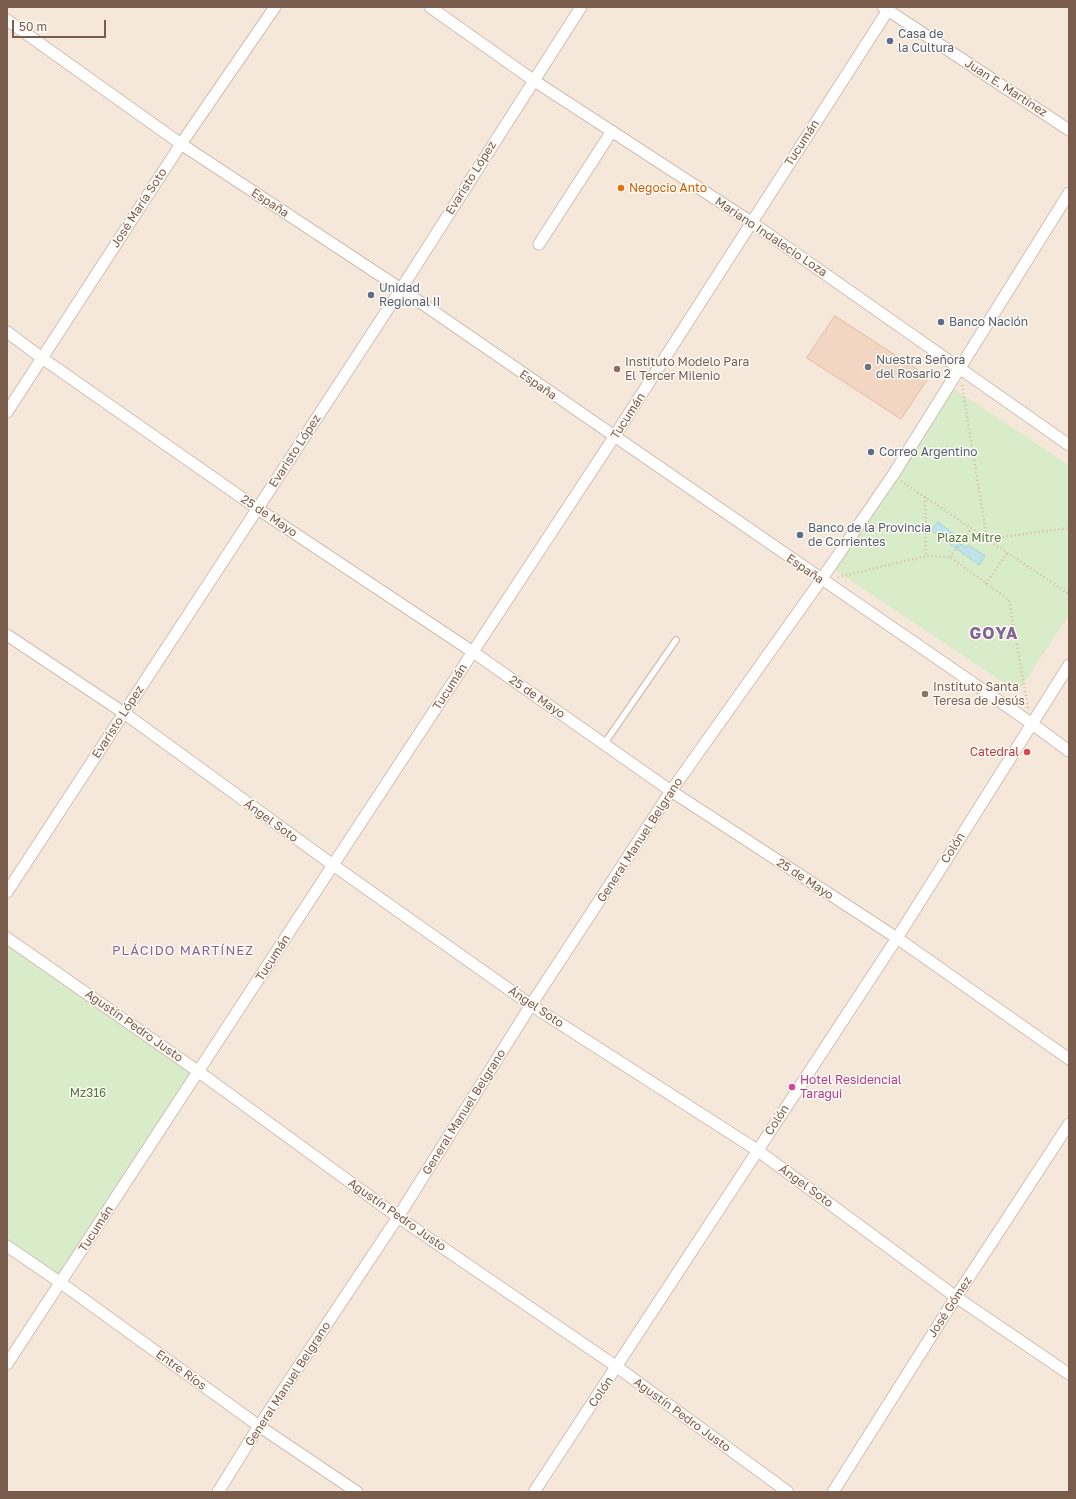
<!DOCTYPE html>
<html>
<head>
<meta charset="utf-8">
<style>
	body { margin:0 }
	#map { position:relative; width:1076px; height:1499px; overflow:hidden; background:#fdf6ec; font-family:"Golos Text",sans-serif }
	canvas { display:block }
	.frame { position:absolute; inset:0; border:8px solid #7a5c4d; pointer-events:none }
	.scale { position:absolute; left:12px; top:20px; width:94px; height:18px; box-sizing:border-box; border:2px solid #7a5c4d; border-top:0; padding-left:5px; font-size:12px; line-height:14px; white-space:nowrap; color:#7a5c4d; -webkit-text-stroke:3px #fffaf3; paint-order:stroke }
</style>
</head>
<body>
<div id="map">
<canvas width="1076" height="1499"></canvas>
<div class="frame"></div>
<div class="scale">50 m</div>
</div>
<script>
const ctx = document.querySelector('canvas').getContext('2d');
ctx.lineJoin = 'round';
function fill(path, color) {
  ctx.fillStyle = color;
  ctx.fill(path, 'evenodd');
}
function stroke(path, color, width, dash) {
  ctx.strokeStyle = color;
  ctx.lineWidth = width;
  ctx.lineCap = dash ? 'butt' : 'round';
  ctx.setLineDash(dash || []);
  ctx.stroke(path);
}
function label(font, color, halo, rows, align = 'center') {
  ctx.font = font + ' "Golos Text",sans-serif';
  ctx.lineWidth = 3;
  ctx.setLineDash([]);
  ctx.textBaseline = 'middle';
  ctx.strokeStyle = halo;
  ctx.fillStyle = color;
  for (const [text, x, y, turn = 0] of rows) {
    ctx.save();
    ctx.translate(x, y);
    ctx.rotate((+turn || 0) * Math.PI / 180);
    ctx.textAlign = isNaN(turn) ? turn : align;
    if (halo) ctx.strokeText(text, 0, 0);
    ctx.fillText(text, 0, 0);
    ctx.restore();
  }
}
fill(new Path2D(`
	M7,7h1062v1485h-1062z`), '#f5e8da');
fill(new Path2D(`
	M949,386l120,79v150l-51,77 -189,-126z
	M7,938l192,134 -138,211 -54,-37z`), '#d8ecc9');
const water = new Path2D(`
	M938,522l17,13 -2,3 13,10 2,-3 17,11 -6,9 -47,-34z`);
fill(water, '#bfe3e8');
stroke(water, '#a5d3da', 1);
const building = new Path2D(`
	M835,316l94,61 -28,42 -94,-61z`);
fill(building, '#f3d5c3');
stroke(building, '#e6bba3', 1);
const lane = new Path2D(`
	M604,744l72,-104`);
const street = new Path2D(`
	M430,7l103,73 218,142 318,223
	M883,7l186,123
	M7,20l174,124 220,145 630,434 38,28
	M539,244l73,-113
	M7,332l35,26 216,151 215,143 198,139 226,147 172,121
	M7,412l174,-268 94,-137
	M7,635l117,78 209,152 198,140 226,145 199,147 113,77
	M7,892l394,-603 180,-282
	M7,938l192,134 199,145 219,150 171,125
	M7,1246l54,37 198,143 98,66
	M7,1364l326,-499 281,-428 276,-430
	M218,1492l41,-66 139,-209 133,-212 140,-214 150,-211 72,-105 176,-282
	M534,1492l363,-554 172,-273
	M833,1492l123,-195 113,-173`);
stroke(lane, '#d1beb0', 8);
stroke(street, '#d1beb0', 13);
stroke(new Path2D(`
	M962,385l25,154 82,-11
	M901,481l168,113
	M925,497l1,59
	M950,557l21,-28
	M838,577l88,-21 24,1 59,43 19,108
	M986,584l21,-31`), '#d9b8a5', 2.5, [1, 3]);
stroke(lane, '#fff', 5.5);
stroke(street, '#fff', 11);
for (const [x, y, r, color] of [
	[890,41,4,"#5c6f8a"],
	[621,188,4,"#e8710a"],
	[371,295,4,"#5c6f8a"],
	[941,322,4,"#5c6f8a"],
	[868,367,4,"#6b7280"],
	[617,369,4,"#8d6e63"],
	[871,452,4,"#5c6f8a"],
	[800,535,4,"#5c6f8a"],
	[925,694,4,"#8d6e63"],
	[1027,752,4,"#e0444e"],
	[792,1087,4,"#d1479c"]
]) {
  const dot = new Path2D();
  dot.arc(x, y, r, 0, 2 * Math.PI);
  ctx.fillStyle = color;
  ctx.fill(dot);
  stroke(dot, '#fffaf3', 1.5);
}
label('12px', '#4e5e75', '#fffaf3', [
	["Casa de",898,34],
	["la Cultura",898,48],
	["Unidad",379,288],
	["Regional II",379,302],
	["Banco Nación",949,322],
	["Correo Argentino",879,452],
	["Banco de la Provincia",808,528],
	["de Corrientes",808,542]
], 'left');
label('12px', '#7a5c4d', '#fffaf3', [
	["Juan E. Martínez",1006,88,33],
	["Tucumán",802,143,-57],
	["Evaristo López",471,178,-58],
	["España",270,203,33],
	["José María Soto",139,208,-57],
	["Mariano Indalecio Loza",771,237,34],
	["España",538,385,35],
	["Tucumán",628,416,-57],
	["Evaristo López",295,451,-57],
	["25 de Mayo",269,516,34],
	["España",805,569,35],
	["Tucumán",450,687,-57],
	["25 de Mayo",537,697,35],
	["Evaristo López",118,722,-57],
	["Ángel Soto",271,821,36],
	["General Manuel Belgrano",640,840,-57],
	["Colón",953,848,-58],
	["25 de Mayo",805,879,33],
	["Tucumán",273,958,-57],
	["Ángel Soto",536,1007,34],
	["Agustín Pedro Justo",134,1026,35],
	["General Manuel Belgrano",464,1112,-58],
	["Colón",777,1120,-57],
	["Ángel Soto",806,1186,36],
	["Agustín Pedro Justo",397,1215,35],
	["Tucumán",96,1229,-57],
	["José Gómez",950,1307,-57],
	["Entre Ríos",181,1370,36],
	["General Manuel Belgrano",288,1384,-57],
	["Colón",601,1392,-56],
	["Agustín Pedro Justo",682,1415,36]
]);
label('12px', '#c56008', '#fffaf3', [
	["Negocio Anto",629,188]
], 'left');
label('12px', '#5b616d', '#fffaf3', [
	["Nuestra Señora",876,360],
	["del Rosario 2",876,374]
], 'left');
label('12px', '#785e54', '#fffaf3', [
	["Instituto Modelo Para",625,362],
	["El Tercer Milenio",625,376],
	["Instituto Santa",933,687],
	["Teresa de Jesús",933,701]
], 'left');
label('12px', '#537a41', '#fffaf3', [
	["Plaza Mitre",969,538],
	["Mz316",88,1093]
]);
label('12px', '#be3a42', '#fffaf3', [
	["Catedral",1019,752]
], 'right');
label('12px', '#b23c85', '#fffaf3', [
	["Hotel Residencial",800,1080],
	["Taragui",800,1094]
], 'left');
ctx.letterSpacing = '1px';
label('13px', '#846695', '#fffaf3', [
	["PLÁCIDO MARTÍNEZ",183,951]
]);
ctx.letterSpacing = '0px';
ctx.letterSpacing = '1px';
label('bold 16px', '#846695', '#fffaf3', [
	["GOYA",994,634]
]);
ctx.letterSpacing = '0px';
</script>
</body>
</html>
